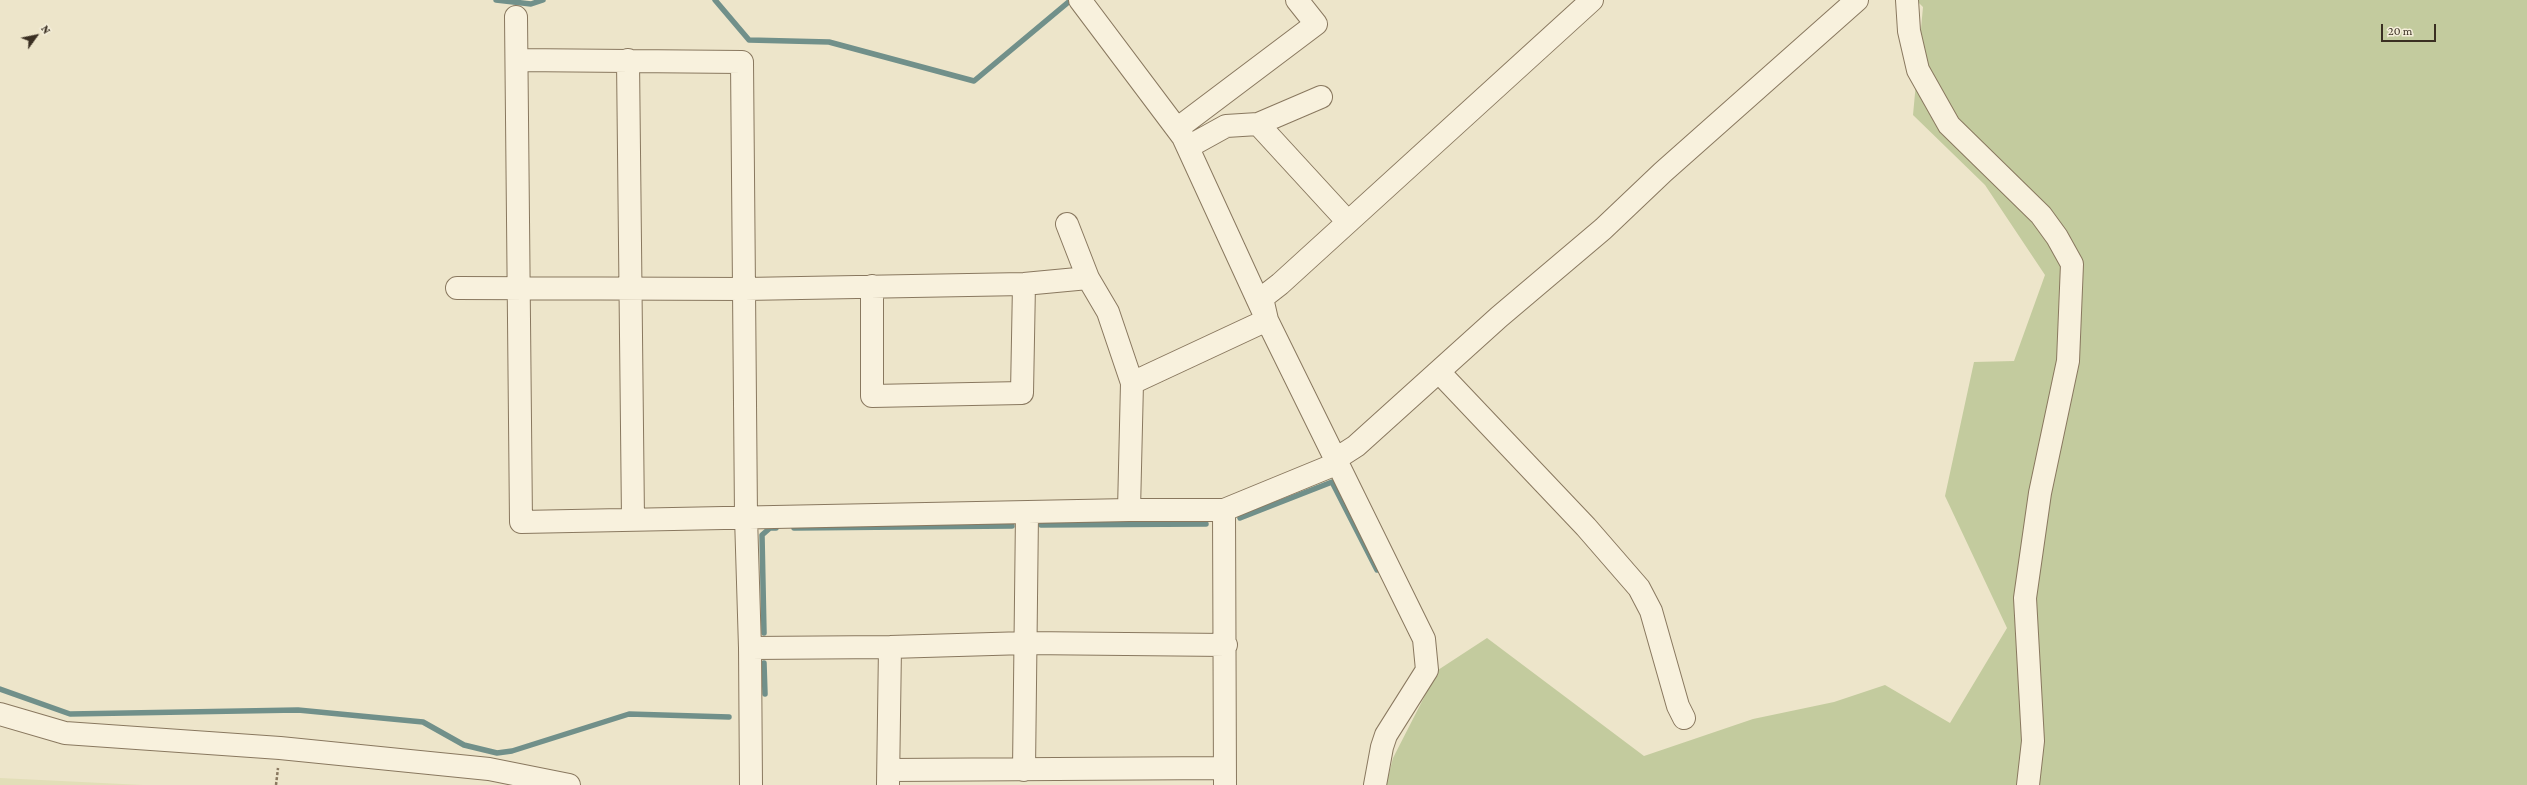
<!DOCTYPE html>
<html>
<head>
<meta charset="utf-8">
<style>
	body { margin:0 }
	#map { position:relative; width:2527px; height:785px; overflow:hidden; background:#ede5ca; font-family:"Crimson Pro",serif }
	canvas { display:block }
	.north { position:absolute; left:16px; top:16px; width:40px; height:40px; -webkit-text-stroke:3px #f4eed9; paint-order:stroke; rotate:57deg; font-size:11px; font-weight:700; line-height:16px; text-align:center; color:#3a2f22 }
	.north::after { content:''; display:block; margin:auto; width:14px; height:18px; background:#3a2f22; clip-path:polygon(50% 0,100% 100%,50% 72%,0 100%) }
	.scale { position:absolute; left:2381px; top:24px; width:55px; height:18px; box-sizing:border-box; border:2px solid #3a2f22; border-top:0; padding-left:5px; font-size:12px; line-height:14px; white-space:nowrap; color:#3a2f22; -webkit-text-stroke:3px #f4eed9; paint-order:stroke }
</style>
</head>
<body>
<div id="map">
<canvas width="2527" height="785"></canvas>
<div class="north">N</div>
<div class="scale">20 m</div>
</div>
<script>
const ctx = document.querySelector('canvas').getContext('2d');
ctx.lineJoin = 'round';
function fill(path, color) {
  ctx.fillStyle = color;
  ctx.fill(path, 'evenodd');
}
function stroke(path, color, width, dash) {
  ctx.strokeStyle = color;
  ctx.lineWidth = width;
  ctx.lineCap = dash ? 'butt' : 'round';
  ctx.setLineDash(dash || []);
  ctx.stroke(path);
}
fill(new Path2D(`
	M0,778l143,7h-143z`), '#e2deb8');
fill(new Path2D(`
	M1916,0h611v785h-1141l7,-27 45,-88 49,-32 157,118 109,-37 81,-17 51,-17 65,38 57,-95 -62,-132 29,-134 40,-1 31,-86 -60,-90 -72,-70 10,-108z`), '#c3cb9e');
stroke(new Path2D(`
	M496,0l35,4 12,-4
	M715,0l34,40 80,2 145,39 97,-81
	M1240,518l92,-36 45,88
	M1041,525l165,-1
	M794,528l218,-2
	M764,633l-2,-98 8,-7h6
	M764,663l1,31
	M0,689l70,25 228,-4 125,12 41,23 33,8 15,-2 117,-37 100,3`), '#71908a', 5.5);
const minor = new Path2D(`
	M1080,0l103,137 84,183 157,319 3,31 -41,65 -4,12 -7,38
	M1907,0l2,31 9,39 31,55 92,90 16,22 15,27 -4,97 -28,132 -15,105 8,143 -5,44
	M516,17l5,505 608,-12h95l112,-46 6,-9 14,-9 143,-129 104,-88 60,-57 194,-172
	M517,60l225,2 4,455 4,131 1,137
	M628,60l5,459
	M1258,124l63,-27
	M1178,128l138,-104 -19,-24
	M1188,147l38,-21 32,-2 90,98
	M1067,224l21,54 20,34 24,71
	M872,286v110l150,-3 2,-109
	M457,288l288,1 279,-5 64,-6
	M1439,372l147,155 53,61 12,23 27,95 6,12
	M1129,510l3,-127 135,-63 -5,-22 18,-14 312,-284
	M1224,510l1,275
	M750,648l140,-1 136,-4 200,2
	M0,714l65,19 215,15 209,21 80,16
	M889,770l335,-2
	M1024,770l3,-257
	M888,784l2,-137`);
stroke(minor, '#89785f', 24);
stroke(new Path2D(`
	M276,785l2,-17`), '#89785f', 2.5, [3, 2]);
stroke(minor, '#f8f1dd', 22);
</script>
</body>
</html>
